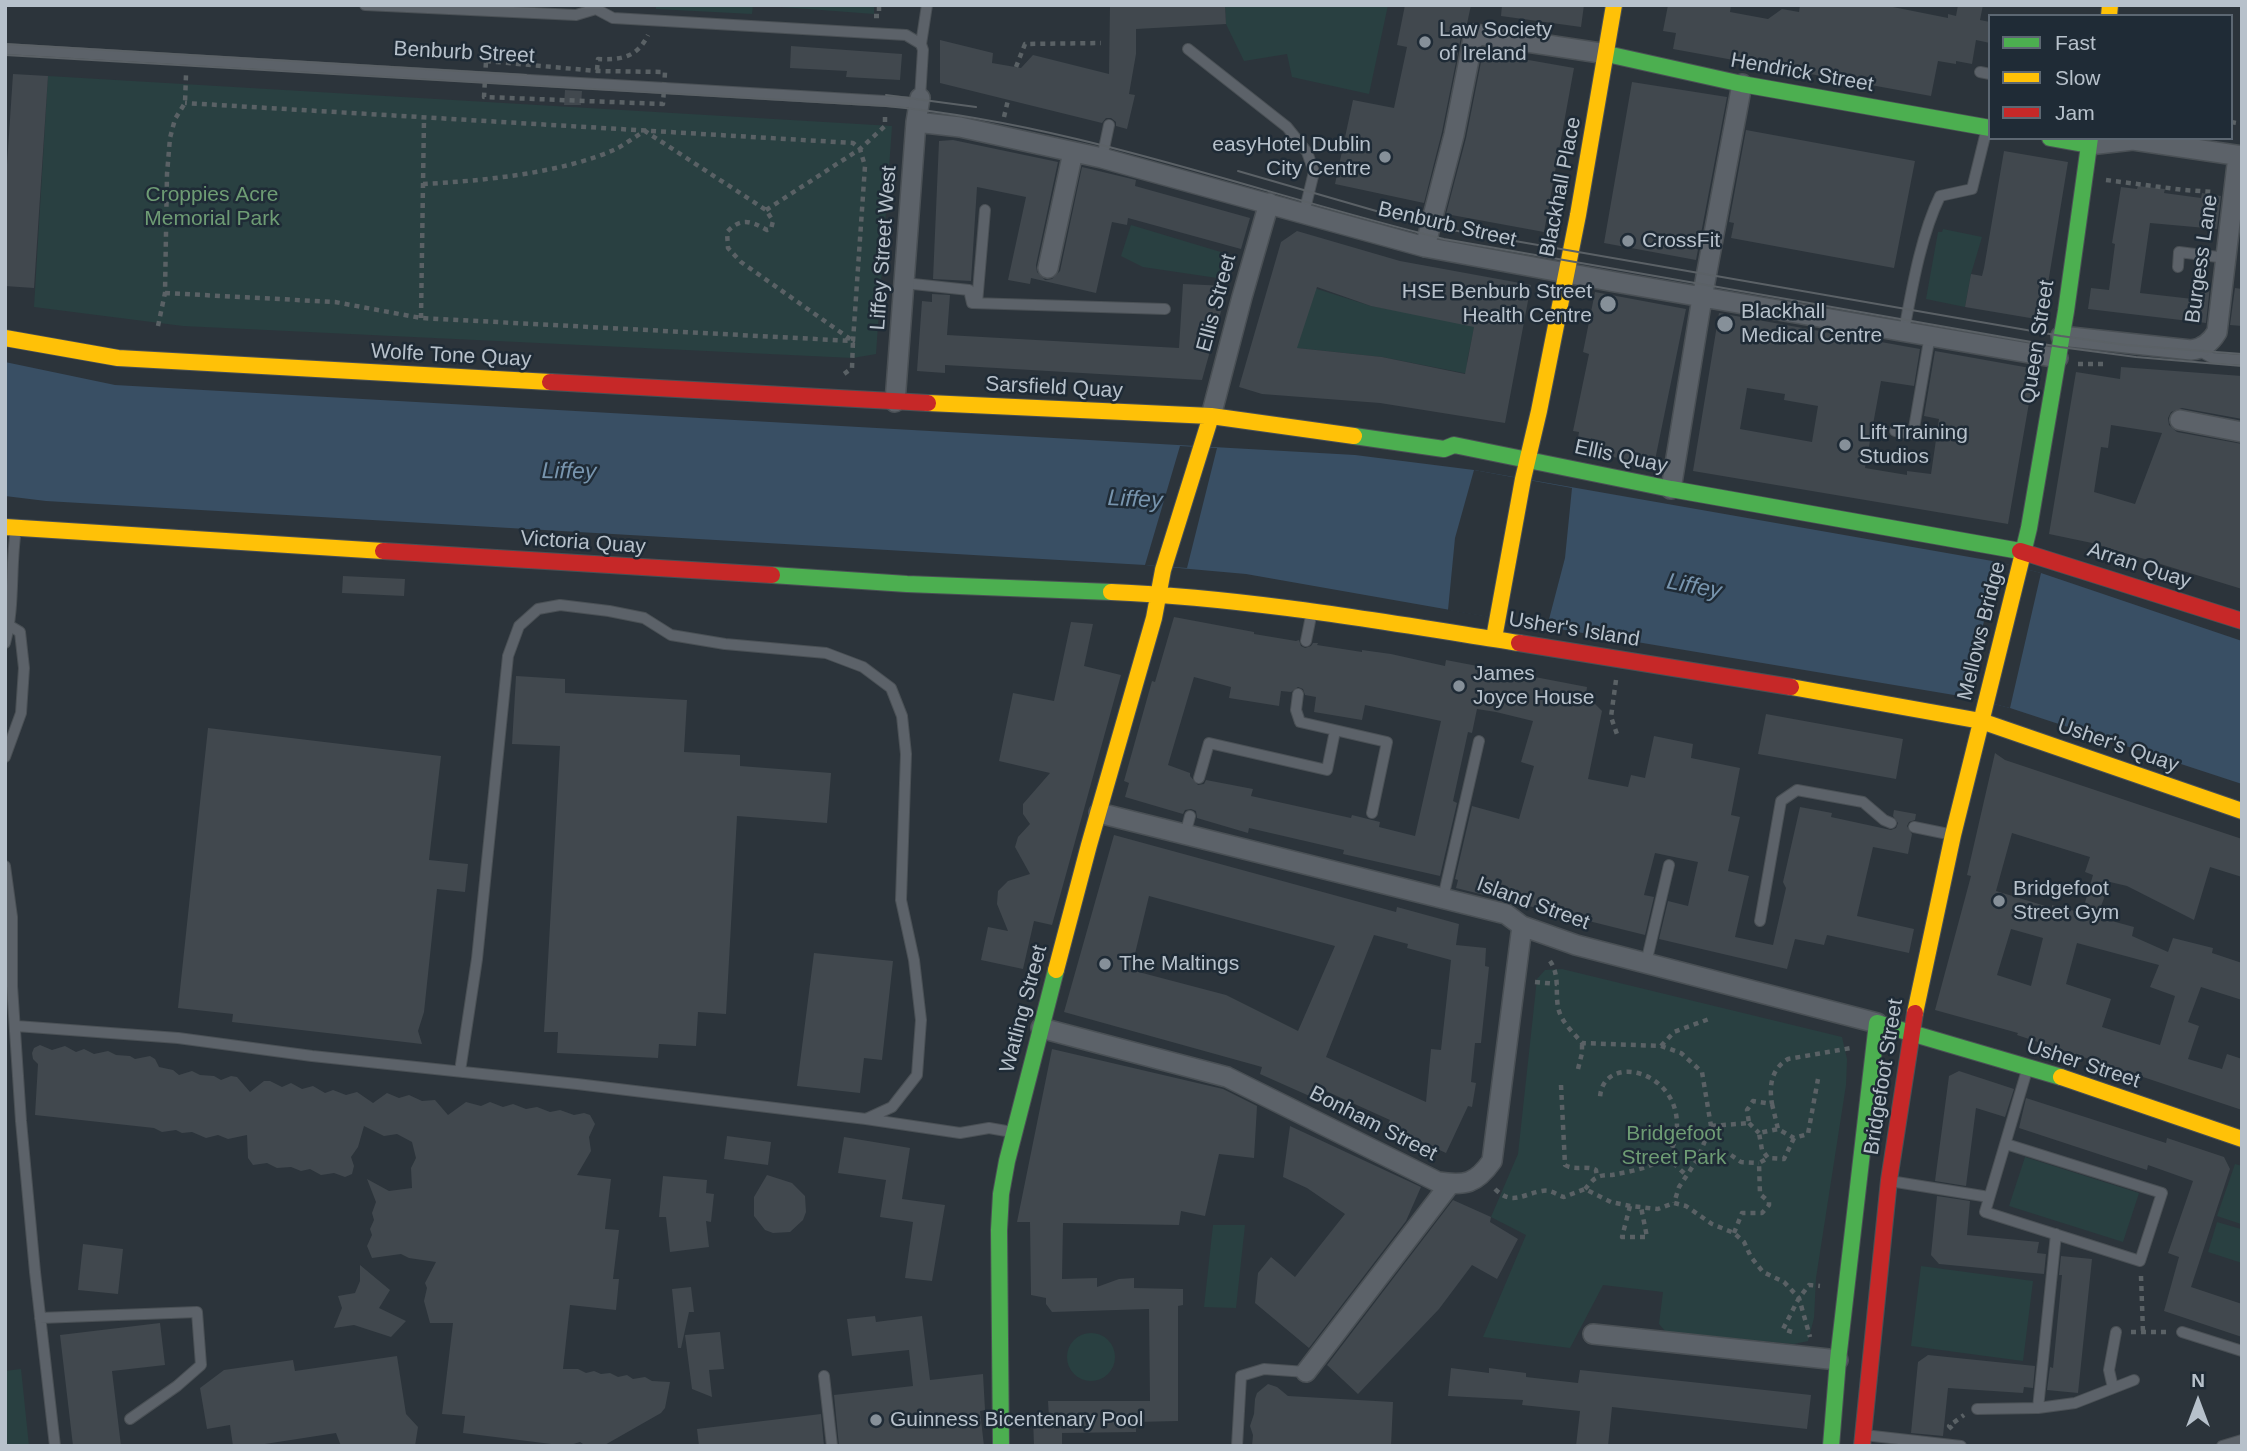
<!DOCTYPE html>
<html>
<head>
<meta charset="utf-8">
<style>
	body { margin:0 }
	#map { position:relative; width:2247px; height:1451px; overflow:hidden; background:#2c343b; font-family:Arial,sans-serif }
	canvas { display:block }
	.frame { position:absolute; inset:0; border:7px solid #b7c1cb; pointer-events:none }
	.legend { position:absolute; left:1988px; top:14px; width:245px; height:126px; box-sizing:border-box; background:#1f2b36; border:2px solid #5c6772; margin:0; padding:9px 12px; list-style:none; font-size:21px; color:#b7c1cb }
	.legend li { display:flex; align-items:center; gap:14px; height:35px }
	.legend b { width:35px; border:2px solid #5c6772 }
	.north { position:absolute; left:2163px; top:1367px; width:70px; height:70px; -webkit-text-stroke:5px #1f2b36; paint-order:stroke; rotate:0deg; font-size:19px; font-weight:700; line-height:28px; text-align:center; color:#b7c1cb }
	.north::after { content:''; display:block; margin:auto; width:24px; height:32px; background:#b7c1cb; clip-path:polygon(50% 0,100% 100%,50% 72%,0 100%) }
</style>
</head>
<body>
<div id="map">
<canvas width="2247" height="1451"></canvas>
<div class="frame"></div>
<ul class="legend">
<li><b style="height:9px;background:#4caf50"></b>Fast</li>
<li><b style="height:9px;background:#ffc107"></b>Slow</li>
<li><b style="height:9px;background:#c62828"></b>Jam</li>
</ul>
<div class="north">N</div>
</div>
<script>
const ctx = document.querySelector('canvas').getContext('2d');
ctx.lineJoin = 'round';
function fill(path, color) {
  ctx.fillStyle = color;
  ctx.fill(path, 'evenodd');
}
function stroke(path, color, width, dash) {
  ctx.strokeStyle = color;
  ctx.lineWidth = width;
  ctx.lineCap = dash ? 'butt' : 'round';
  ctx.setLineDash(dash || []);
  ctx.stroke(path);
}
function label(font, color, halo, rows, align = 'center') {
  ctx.font = font + ' Arial,sans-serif';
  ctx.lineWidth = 5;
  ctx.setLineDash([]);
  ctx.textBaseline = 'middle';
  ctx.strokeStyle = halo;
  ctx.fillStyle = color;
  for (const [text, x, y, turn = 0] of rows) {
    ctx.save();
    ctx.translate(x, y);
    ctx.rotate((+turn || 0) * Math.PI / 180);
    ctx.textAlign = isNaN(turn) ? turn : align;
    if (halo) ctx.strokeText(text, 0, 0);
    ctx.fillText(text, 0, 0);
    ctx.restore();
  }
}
fill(new Path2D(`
	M656,5h97l-1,9 -96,-5z
	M755,5h119v9z
	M1225,5h163l-19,89 -77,-17 -5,-23 -43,7 -18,-37z
	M48,76l844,50 -16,228 -23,4 -670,-32 -149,-19z
	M1131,225l103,31 -10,23 -81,-12 -22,-11z
	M1943,229l39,8 -11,37 -6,33 -39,-8 12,-67h4z
	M1295,282l76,24 104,18 -8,37 7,14 -92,-18 -104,-11z
	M1562,969l280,68 5,22 -1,26 -30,193 -2,40 -6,23 -14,3 -128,-12 -7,-8 4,-32 -60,-7 -33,63 -87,-11 43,-102 -35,-18 27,-63 19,-175 8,-9z
	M2025,1157l114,36 -16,49 -114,-36z
	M2235,1164l7,2 -1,58 -24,-8z
	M2217,1222l24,7 1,34 -34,-11z
	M1213,1225h32l-9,83 -32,-1z
	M1921,1266l112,15 -10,80 -112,-15z
	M1067 1357a24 24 0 1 1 48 0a24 24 0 1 1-48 0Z
	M21,1369l8,77h-24v-75z`), '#294041');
fill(new Path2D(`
	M5,362l110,23 1240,70 119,15 524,92 43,11 201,68v143l-232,-76 -44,-11 -419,-70 -301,-53 -101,-9 -1099,-64 -41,-5z`), '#394f64');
fill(new Path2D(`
	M1180,446l37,2 -30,120 -42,-3z
	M1474,470l98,18 -7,70 -18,69 -99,-17 7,-72z
	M1998,562l43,11 -31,135 -44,-11z`), '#2c343b');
fill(new Path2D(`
	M1110,5h115l1,19 -90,5v25l-7,40 6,1 -8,34 -11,-3v-4l-5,-4h-5l-4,5 -162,-40v-43l53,13 -1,10 29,5 12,-13 76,19z
	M1405,5h66l-4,19 -5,8 -20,100 -18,71 -89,-19 18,-84 41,8 13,-61 -10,-2z
	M1502,5h82l-3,22 -80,-11z
	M1668,5h63l-1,7 38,7 14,-10 17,3 1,-7h83l65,13v-4l8,2 2,-11h25l-3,15 10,2v21l-14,-3 -4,24 -16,-3v3l-18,-3 -7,35 -258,-47 3,-16 -13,-2z
	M791,46l111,8 -2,26 -54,-3 1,-6 -57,-3z
	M1483,52l91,16 -30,164 -98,-18 20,-76z
	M13,74l35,2 -14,212 -29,-2v-92z
	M1632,82l95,15 -31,163 -92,-17z
	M565,90l17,1 -1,14h-17z
	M1746,130l169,31 -21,107 -163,-30 3,-15 -5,-1z
	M953,140l105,22 -22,103 1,7 8,8 7,-1 8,-8 22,-104 54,13 -1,6 115,32 -9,31 -113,-31 -1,7 -15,-3 -16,71 -65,-15 -1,6 -22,-4 18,-83 -49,-10 -6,94 -38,-2 6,-138z
	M2004,151l64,11 -26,158 -77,-13 6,-33 11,2 2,-8z
	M2138,186l27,3 -1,4 37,5 1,-5 19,3 -4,33 -67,-6 -10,70 53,6 1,-15 16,2 -4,37 -118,-14 3,-21 18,2 6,-46 -3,-1 9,-56 16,2z
	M1297,231l103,30 131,24 -26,138 -125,-20 -118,-9 -23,-7 42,-145zM1317,287l54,19 103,21 -9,47 -83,-17 -85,-9z
	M1183,284l45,2 -26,94 -257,-15v8l-28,-2 5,-70 10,1v-8l18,1 -3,40 232,13z
	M2235,288l7,1v37l-12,-1z
	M1595,292l91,17 -32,156 -66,-13 1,-5 -12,-2 2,-13 -6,-1 16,-77 -6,-2z
	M1719,313l201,36 -6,37 -33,-5 -16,87 42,7v-4l24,3 8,-55 -15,-3 11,-65 95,17 4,6 -26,150 -315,-53zM1747,388l38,6 -1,6 34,6 -6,36 -72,-13z
	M2121,367l121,9v43l-60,-11 -11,4 -3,6 1,7 8,7 65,12v145l-150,-46 -43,-9 27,-162 44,7zM2111,425l51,8 -27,71 -41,-12 7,-45 7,1z
	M343,576l62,3 -1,17 -62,-3z
	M1174,617l80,15v2l42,7 3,-1 2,6 4,2 6,-2 2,-3h5l-1,2 45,7v-2l29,4 54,12 1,-6 141,27 -1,8 16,16 -14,68 40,8 3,-12 14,3 9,-42 39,8 -2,14 49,10 -9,47 9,2 -12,54 21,5 -14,61 38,8 13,-57 -3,-6 17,-75 32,6 -1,4 60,13 5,-2 2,-5 -5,-7 1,-6 22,4 -1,6 -6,2 -2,4 5,8 -4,20 -35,-7 -16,69 57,13 -5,24 -82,-18 -3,10 -29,-6 -8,30 -128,-30 9,-38 20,5 10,-44 -43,-9 -11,42 10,2 -9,38 -189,-47 2,-8 -3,-1 17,-73 47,13 15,-53 -13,-4 12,-41 -37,-9 -19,-3 -5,24 -4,-1 -15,69 4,2 -17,73 -97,-22 1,-4 -95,-22 -1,5 -51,-15 -1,-7 -5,-2 -6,1 -2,4 -58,-17 4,-14 -5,-2 28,-100 3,1zM1194,677l37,10 -2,11 50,8 2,-15 10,1 7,-5 5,2 2,6 11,2 -2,15 48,8 3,-15 76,16 -26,115 -36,-9 1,-5 -28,-7 -1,3 -100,-22 2,-7 -47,-9 -2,4 -6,1 -8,-9v-3l-22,-8z
	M1071,622l22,2 -9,42 37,9 -69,250 -18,-4 -11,48 -42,-9 7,-33 20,4 -11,-27 1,-13 10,-10 22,-7 -15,-27 3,-10 12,-13 -7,-10v-10l27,-31 -51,-12 14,-68 41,8z
	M516,676l49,3v14l122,7 -3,52 56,3v11l91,7 -4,50 -90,-7 -11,198 -28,-2 -2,34 -37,-2 -1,14 -101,-5 1,-21h-14l16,-286 -48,-2z
	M1766,714l137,25 -7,40 -138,-25z
	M208,728l233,28 -12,104 39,4 -3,28 -28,-3 -13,123 -6,19 4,13 -190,-22 1,-8 -55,-6z
	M1995,753l10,7 237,79v38l-32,-10 -16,53 -67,-34 -17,-4 -13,35 37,10 -2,9 36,16 5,-14 40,10 -1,5 30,10v37l-41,-13 -13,35 11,4 -11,33 34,10 5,-15 15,5v51l-225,-75 1,-2 -83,-23 36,-134 -4,-1zM2012,833l78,24 -5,15 8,3 -11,38 -30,-8v3l-56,-17zM2011,929l32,9 -12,48 -34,-11zM2077,943l82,22 -9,22 25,9 -15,49 -58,-18 9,-28 -45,-15z
	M1114,835l282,77 1,-5 62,17 -3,21 30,3 -1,18 4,1 -8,76h-6l-4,39 5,1 -4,24 -4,-1 -22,47 -59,-27 3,-6 -73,-33 -3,11 -54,-24 2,-7 -198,-55zM1149,896l186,50 -37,85 -72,-36 -95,-25zM1374,935l34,9 -1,4 44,12 -10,90 -10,-1 -5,53 -100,-45z
	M814,953l79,8 -11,99 -18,-2 -4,35 -63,-7z
	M40,1045l12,5 13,-4 11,6 8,-3 10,5 14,-3 8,4 14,1 5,3 15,-3 5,3 4,8 14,3 6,5 13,-4 8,4 14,1 7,4 10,-4 6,1 13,15 14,-11h6l12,6 9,-4 11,6 11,-3 12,7 8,-3 13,5 11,-3 16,11 14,-10 12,5 10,-3 13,6 13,-1 13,15 18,-13 15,4 9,-4 13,5 10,-3 13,5 11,-2 13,5 10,-2 14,5 10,-2 6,2 5,9 -6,13 2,14 -14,24 34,4 -6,50 14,1 -6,49h6l-3,31 -46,-5 -7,64h15l8,4 8,-2 7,3 9,-1 8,4 9,-2 6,4 12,-2 7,4 18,1 -5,26 -4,5 -58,33h-17l-6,-4 -13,4 -104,-13 2,-17 -23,-2 11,-91h-23l-6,-22 3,-13 -2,-5 11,-21 -27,-4 -8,-4 -29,4 -5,-12 5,-11 -2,-6 4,-9 -2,-7 4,-11 -9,-23 22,12 23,-3 -1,-20 5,-10 -4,-16 -15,-8 -13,2 -20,-10 -6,21 -7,10 3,9 -2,8 -7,3 -11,-4 -13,2 -11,-6 -9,2 -10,-4 -14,1 -10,-5 -14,2 -5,-7 -1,-23 -19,4 -10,-4 -12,3 -14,-6 -10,1 -6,-3 -14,2 -8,-4 -119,-13 3,-51 -5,-5 -1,-6 2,-5z
	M1052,1049l171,40 34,17 -3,52 -35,-4 -14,62 -24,-5 -2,14 -116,-2 -1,56 35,-1v9l22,-8 15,-1v10l49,1v16l-5,1v115l-42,1v10l-74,1v13h-28l-1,-28h16l-1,-17h102l-1,-92 -97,3 -6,-8v-6l-15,-3 -1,-73h-13z
	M1959,1071l55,18 -9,28 -29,-9 -10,78 -31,-5 14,-105z
	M2026,1098l140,45 1,-5 57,19 6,12 -39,118 51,17v33l-78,-26 15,-54 -11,-4 25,-72 -45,-16 -1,5 -128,-42z
	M1290,1126l131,61 -15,34 -97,127 -54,-45 3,-30 13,-16 24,20 50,-63 -38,-26 -24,-11z
	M727,1136l44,6 -3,23 -44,-6z
	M844,1137l66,11 -8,51 43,6 -13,76 -27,-3 8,-56 -33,-5 6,-37 -48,-7z
	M767,1175l25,8 13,13 1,16 -3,8 -13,12 -17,1 -8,-3 -11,-14v-19z
	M663,1176l44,4 -1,13 8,1 -3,28 -5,-1 3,26 -39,5 -4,-35h-7z
	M1937,1196l33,5 -3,34 72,7 -2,11 9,1 -2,20 -105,-10 -8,-9z
	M1453,1200l38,17 -1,5 28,17 -21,40 -25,-14 -33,44 -81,85 -31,-29z
	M83,1244l40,5 -5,45 -40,-4z
	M2061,1256l31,3 -14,134 -31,-3 3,-23 3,1 9,-93h-3z
	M360,1265l30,25 -11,18 27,13 -15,16 -37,-12 -20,3 8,-20 -4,-12 17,-3 5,-12z
	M691,1287l3,25h-5l-8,36h-3l-6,-59z
	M875,1316l1,6 46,-6 8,64 53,-6 2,36 -5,1 4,35h-145l-5,-51 79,-9 -4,-36 -57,6 -5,-37z
	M160,1323l5,42 -53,6 9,75h-48l-13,-111z
	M720,1332l4,37 -15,1 3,27 -20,-8 -7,-54z
	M1928,1355l107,11 -2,22 -9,-1 -1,6 -75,-5 -5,48 -32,-3 7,-71z
	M397,1356l9,58 12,13 -3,19h-74l-5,-13 -84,13h-19l-3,-21 -23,4 -7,-41 24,-18 69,-10 2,11z
	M1451,1368l38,5v-5l37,5v4l52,6 2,-13 231,25 -4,34 -195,-22 -4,39h-32l4,-35 -58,-6 1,-5 -75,-4z
	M1268,1384l9,3 11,9 105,6 -2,44h-139l1,-11 -3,-9 4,-12 1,-15 2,-6z
	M821,1414l3,32h-125l-2,-17z`), '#41484e');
const lane = new Path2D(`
	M365,5l211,10 20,-6
	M595,5l1,4 17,9 293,17 15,9 2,6 -3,48
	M921,44l6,-39
	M5,49l914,54
	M1188,49l99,78 20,25 7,20 -10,41
	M1980,72l10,2
	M1102,158l7,-33
	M2178,267l1,-15 47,6
	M904,283l65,7 3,13 193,6
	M977,303l8,-93
	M1904,331c8,-43 17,-96 36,-135l32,-7 15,-61
	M2198,350l14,8 30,2
	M1895,431l18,3 17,-99
	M1306,641l6,-30
	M5,643c10,-37 5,-76 11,-114
	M1298,694l-2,16 4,12 87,20 -15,71
	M5,757l16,-44 3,-45 -4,-36 -10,-6
	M1199,778l10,-35 118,27 8,-39
	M1914,827l39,8
	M1185,835l5,-19
	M5,866l7,51v69l9,135 14,151 20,174
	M1443,898l36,-157
	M1760,921l21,-120 16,-11 66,12 21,18 7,3
	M1646,963l23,-98
	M16,1026l162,12 134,18 265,28 289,35 94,14 29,-5 23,4
	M460,1071l17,-112 31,-303 11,-30 19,-17 22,-4 49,6 35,7 27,17 54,9 101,9 37,14 28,21 11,28 4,38 -5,146 13,60 7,60 -4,55 -25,32 -26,12
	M2006,1144l156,49 -22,68 -155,-49 42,-142
	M1890,1181l99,16
	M40,1318l157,-6 4,53 -24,21 -47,33
	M2182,1332l60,19
	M824,1376l8,70
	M2113,1388l-4,-18 7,-38
	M2038,1408l18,-174
	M1977,1409l61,-1 37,-5 59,-23
	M1864,1435l97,11
	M1237,1446l4,-70 23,-7 42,3
	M2222,1446l20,-6`);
const street = new Path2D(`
	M916,122l44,5 142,31 323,89 190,35 443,76
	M2089,145l44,-5 109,16
	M1425,247l29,-112 20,-101 133,20
	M1048,268l25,-116
	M2061,336l130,14c12,-1 20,-8 26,-18l21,-176
	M895,402l21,-280 4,-24
	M1211,416l31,-119 27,-94
	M2180,420l62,12
	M1671,489l31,-191 40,-214
	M1099,813l407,101 16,12 54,19 301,78
	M1041,1028l186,49 211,105c27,4 38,2 54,-21l30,-235
	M1593,1334l245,26
	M1306,1372l144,-188`);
const fast = new Path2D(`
	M1607,54l135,30 248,44
	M2050,138l39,7
	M1354,436l90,13 10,-4 217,44 349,62
	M2022,557l7,-29 37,-217 24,-173
	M772,575l135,9 204,8
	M1001,1446l-2,-216 2,-36 6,-33 49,-191
	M1831,1446l7,-86 39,-337 184,54`);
const slow = new Path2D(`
	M2109,16l1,-11
	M5,338l113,20 432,24
	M928,403l283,13 143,20
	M5,527l378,24
	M1111,592c137,6 273,30 408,51
	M1494,638l29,-159 16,-68 39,-196 36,-210
	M1791,687l190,34 261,90
	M1056,970l33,-125 65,-227 9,-48 48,-154
	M1915,1013l38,-178 69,-278
	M2061,1077l181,62`);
const jam = new Path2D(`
	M550,382l378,21
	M383,551l389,24
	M2020,551l222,70
	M1519,643l272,44
	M1862,1446l27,-266 26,-167`);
stroke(lane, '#4a5055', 12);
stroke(street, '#4a5055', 22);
stroke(fast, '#4a5055', 18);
stroke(slow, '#4a5055', 18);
stroke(jam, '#4a5055', 18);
stroke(new Path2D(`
	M874,16h5v-11
	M486,61l111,10 68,1 -2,32 -179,-7z
	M1016,67l9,-23 76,-1
	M597,70l1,-11c22,1 39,-1 50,-24
	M1004,117l4,-17
	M2231,122l11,2
	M2106,180l78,10 31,2
	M423,184c58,-3 142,-11 195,-36 9,-5 18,-12 27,-17l121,79 7,11 -2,8 -4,1c-16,-9 -26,-13 -40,2l1,16 13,14 112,79 -1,27 -8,6
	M766,210l94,-61 25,-23v-11
	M165,293l170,9 86,16 432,23 12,-175 -5,-17 -7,-6 -668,-40
	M421,318l3,-200
	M158,326l7,-33 2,-119 3,-36 5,-19 10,-16 1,-28
	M2078,364h30
	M1616,680l-5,37 7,20
	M1550,961c11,16 4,33 9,50 4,13 15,22 23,32l79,3 20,7 21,19 9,54 -14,34 -18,27 -5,16
	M1535,982l22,2
	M1661,1046l13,-14 35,-13
	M1578,1069l4,-16v-10
	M1561,1085l4,80c9,6 21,0 31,5l1,7
	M1772,1104l6,25
	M1749,1123l10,10
	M1711,1126l38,-3 -2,-13 6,-9 19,3c-3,-18 -1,-35 16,-45l63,-11
	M1794,1138l-10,21 -16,-1 -6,-8 -3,-17 19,-4 16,9 14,-4 10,-55
	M1731,1155l10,7 18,1
	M1666,1156l21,20
	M1495,1189c17,17 28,5 47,2 8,-2 15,4 22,6l21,-8 26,13 19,4 28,3 16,-6 12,3 26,18 22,9 10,9 7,15 12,15 21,10 15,16 11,39
	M1585,1189c3,-3 7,-9 11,-11 4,-3 12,-3 16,-3 25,-5 59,-9 64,-39 11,-65 -74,-86 -76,-38h-2
	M1630,1206l-8,31h25l-6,-30
	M1734,1233l8,-20h20l7,-8v-3l-9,-8 -1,-31 9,-5
	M2141,1276l2,56
	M1792,1332l-9,-3 16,-31 10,-13 11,1
	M2131,1332h36
	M1952,1429l-3,-3 15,-11`), '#5a6165', 4.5, [5, 5]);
stroke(lane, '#5c6269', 10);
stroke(street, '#5c6269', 19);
stroke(fast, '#4caf50', 16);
stroke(slow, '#ffc107', 16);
stroke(jam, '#c62828', 16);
stroke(new Path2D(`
	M5,44l521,31
	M5,55l881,51c191,18 373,88 558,133l616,108 76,10 106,9
	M886,95l90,12
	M1238,171l152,44 56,14 615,107 65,9 116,9`), '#5b6166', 2);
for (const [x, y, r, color] of [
	[1425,42,7,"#869099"],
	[1385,157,7,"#869099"],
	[1628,241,7,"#869099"],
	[1608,304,9,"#869099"],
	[1725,324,9,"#869099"],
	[1845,445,7,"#869099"],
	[1459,686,7,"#869099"],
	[1999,901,7,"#869099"],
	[1105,964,7,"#869099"],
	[876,1420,7,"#869099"]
]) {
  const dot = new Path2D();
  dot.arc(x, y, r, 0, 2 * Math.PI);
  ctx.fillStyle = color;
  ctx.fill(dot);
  stroke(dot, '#1f2b36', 2.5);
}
label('21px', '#b7c1cb', '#1f2b36', [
	["Law Society",1439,30],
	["of Ireland",1439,54],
	["easyHotel Dublin",1371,145,"right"],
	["City Centre",1371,169,"right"],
	["CrossFit",1642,241],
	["HSE Benburb Street",1592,292,"right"],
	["Health Centre",1592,316,"right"],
	["Blackhall",1741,312],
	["Medical Centre",1741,336],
	["Lift Training",1859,433],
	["Studios",1859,457],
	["James",1473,674],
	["Joyce House",1473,698],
	["Bridgefoot",2013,889],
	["Street Gym",2013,913],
	["The Maltings",1119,964],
	["Guinness Bicentenary Pool",890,1420]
], 'left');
label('21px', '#b7c1cb', '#1f2b36', [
	["Benburb Street",464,53,3],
	["Hendrick Street",1802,73,10],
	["Blackhall Place",1561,187,-79],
	["Benburb Street",1447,225,13],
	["Liffey Street West",884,248,-86],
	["Burgess Lane",2202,259,-82],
	["Ellis Street",1217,303,-75],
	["Queen Street",2038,342,-81],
	["Wolfe Tone Quay",451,356,3],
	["Sarsfield Quay",1054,388,3],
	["Ellis Quay",1621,457,12],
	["Victoria Quay",583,543,4],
	["Arran Quay",2139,566,18],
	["Usher's Island",1574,630,9],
	["Mellows Bridge",1982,631,-76],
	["Usher's Quay",2118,746,19],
	["Island Street",1533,904,20],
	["Watling Street",1024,1009,-75],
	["Usher Street",2083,1064,18],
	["Bridgefoot Street",1884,1077,-81],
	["Bonham Street",1373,1124,27]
]);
label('21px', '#6e9c74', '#1f2b36', [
	["Croppies Acre",212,195],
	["Memorial Park",212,219],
	["Bridgefoot",1674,1134],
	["Street Park",1674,1158]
]);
label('italic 23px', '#7895ae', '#1f2b36', [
	["Liffey",569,472,1],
	["Liffey",1135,500,3],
	["Liffey",1694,587,11]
]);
</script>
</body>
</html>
